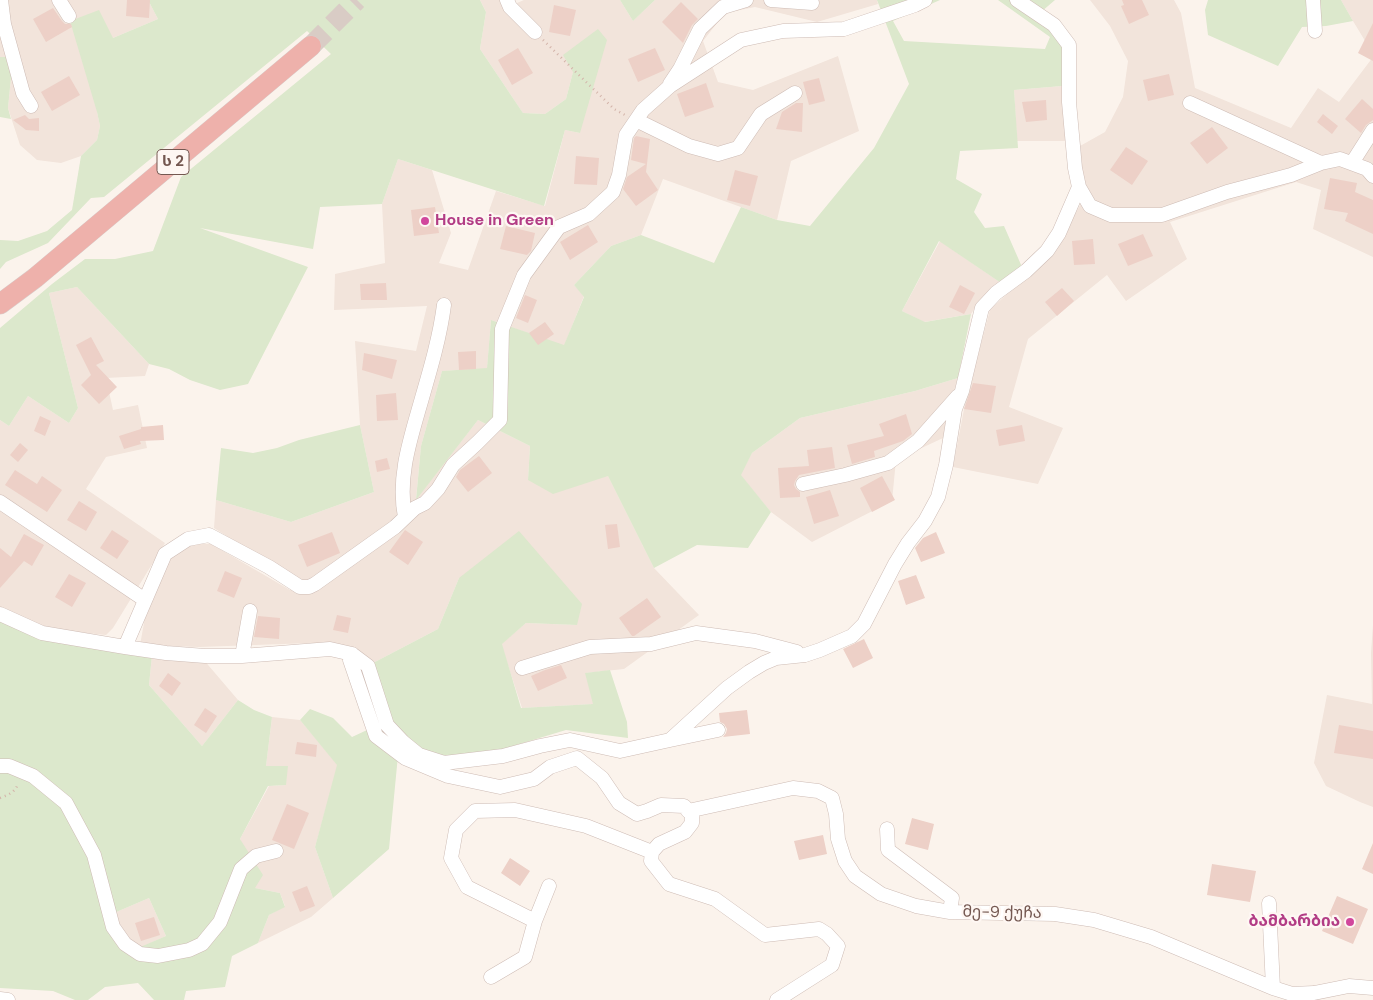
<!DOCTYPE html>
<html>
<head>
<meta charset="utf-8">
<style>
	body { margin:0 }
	canvas { display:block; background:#fbf3ec }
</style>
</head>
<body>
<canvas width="1373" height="1000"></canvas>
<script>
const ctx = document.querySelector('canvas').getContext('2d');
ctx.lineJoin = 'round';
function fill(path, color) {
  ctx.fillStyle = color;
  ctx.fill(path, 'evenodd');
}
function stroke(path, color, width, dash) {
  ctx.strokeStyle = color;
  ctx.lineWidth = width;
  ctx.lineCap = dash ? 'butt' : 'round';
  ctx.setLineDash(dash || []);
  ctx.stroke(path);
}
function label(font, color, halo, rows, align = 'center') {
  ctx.font = font + ' "DM Sans","Noto Sans Georgian",sans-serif';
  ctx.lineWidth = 4.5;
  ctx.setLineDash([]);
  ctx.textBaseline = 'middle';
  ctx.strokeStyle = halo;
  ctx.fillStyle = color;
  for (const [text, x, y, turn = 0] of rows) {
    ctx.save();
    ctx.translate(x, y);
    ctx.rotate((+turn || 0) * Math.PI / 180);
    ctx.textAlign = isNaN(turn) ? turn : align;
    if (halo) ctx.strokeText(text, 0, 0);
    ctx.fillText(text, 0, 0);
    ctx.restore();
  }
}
fill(new Path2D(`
	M1,0h147l10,19 -45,19 -16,74 3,14 -3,14 -16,16 -20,7 -24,-3 -17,-15 -12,-37 5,-51h-13v-44z
	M480,0h27l3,6 14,-6h96l13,21 22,-21h222l1,4 -61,18 -62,-15 -30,6 -22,28 15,41 35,8 85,-34 21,75 -68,30 -14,59 -114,-41 -22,56 -30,11 -37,39 10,11 -20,50 -73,-26 -4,49 -45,2 -21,75 -5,53 62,-79 52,26 -2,34 80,-4 46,92 45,47 -75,54 -38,4 8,31 -72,4 -21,-64 25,-21 51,2 -118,-47 -21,51 -65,34 -26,-14 -36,-6 -112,4 -59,-2 8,-44 20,-40 20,-17h23l79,46 9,-8 -85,-54 2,-28 75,22 83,-30 -14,-67 -5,-84 61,10 11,-45 -93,4 1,-36 50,-11 -3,-59 16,-45 34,11 19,63 -12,30 29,7 28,-79 49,15 20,-76 15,3 -7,-61 -7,27 -21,15 -22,-1 -43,-64 6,-37z
	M1090,0h84l7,13 14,75 96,40 27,-40 21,14 34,-45v200l-60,-28 8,-39 -25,-8 -126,40 17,37 -61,42 -19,-26 -79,64 -19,68 54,21 -25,56 -85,-17 12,-63 25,-94 16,-15 24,-19 29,-33 29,-52 -5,-12 -3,-33 25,-14 18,-35 5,-36 -18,-35z
	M1341,0h32v54l-20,-33z
	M1062,86l6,55h-51l-3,-51z
	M940,241l61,42 -23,20 -7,11 -47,8 -22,-11z
	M77,287l72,77 -4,12 -39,2 7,32 25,-5 9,43 -41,9 -20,32 79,54 -52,85 -7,7 -58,-6 -48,-21v-188l9,6 19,-30 41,27 9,-15 -29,-115z
	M958,378l-12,41 -3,19 -47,22 -4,41 -80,41 -41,-30 -31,-37 12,-22 48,-35 115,-27z
	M1373,625v182l-13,-5 -34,-16 -12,-23 13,-68 45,9 -1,-51z
	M152,655l51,4 35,41 -36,46 -53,-61z
	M272,717l28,3 38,45 -23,82 18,51 -22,19 -53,26 11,-28 16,-9 -5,-13 -25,-5 -15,-49 29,-53 17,-1 -20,-19z
	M149,898l17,38 -35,16 -17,-39z`), '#f2e4db');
fill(new Path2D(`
	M148,0h332l6,12 -6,37 43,64 22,1 21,-15 7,-27 -10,-17 35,-26 9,11 -27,93 -15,-3 -21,76 -146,-47 -16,45 -62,3 -7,42 -113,-21 108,39 -60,117 -28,6 -30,-10 -21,-11 -20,-5 -72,-77 -28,6 29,115 -9,15 -41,-27 -19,30 -9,-6v-92l52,-44 33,-25h30l38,-8 28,-74 150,-123 -24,-23 -203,166 -13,1 -43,45 -42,19 -6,7v-29l18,1 29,-10 25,-21 9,-54 16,-16 3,-14 -3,-14 -27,-91 29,-11 14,28 45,-19z
	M620,0h35l-22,21z
	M877,0h63l-47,21 11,20 141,8 5,-12 -52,-37h57l-21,18 12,6 18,22 -2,40 -48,4 4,58 -58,3 -4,28 26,15 -8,18 11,16 19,-2 18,41 -21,16 -62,-42 -37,70 23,11 46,-8 -13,64 -43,13 -115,27 -48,35 -11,22 30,37 -23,36 -51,-3 -43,23 -46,-92 -55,18 -25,-14 2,-34 -52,-26 -62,80 5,-54 21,-75 45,-3 4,-48 73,25 20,-48 -10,-12 37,-39 30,-11 73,28 27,-56 36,13 33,6 64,-78 35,-64z
	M1208,0h133l12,21 -27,5 -24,1 -24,39 -70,-31 -3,-25z
	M0,57h13l-5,51 3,11 -11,-2z
	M360,425l14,67 -83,30 -75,-22 5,-52 32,5 24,-5 22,-8z
	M519,531l63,73 -5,21 -51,-2 -24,21 19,64 72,-4 -8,-31 25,-3 17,52 1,16 -62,-8 -63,19 -61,8 -22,-8 -28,-26 -19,-60 65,-34 21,-51z
	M0,618l152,37 -3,30 53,61 36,-46 16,10 18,7 -6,49h22l-2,19 -18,1 -28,53 23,36 -8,13 25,5 5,14 -16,8 -11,28 -26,13 -7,31 -39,4 -2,9h-30l-16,-17 -33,4 -17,13h-13l-22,-9 -53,-3zM149,898l17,38 -35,15 -17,-38z
	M310,709l23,9 19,19 28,-13 19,21 -10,104 -56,49 -18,-51 22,-82 -37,-45z`), '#dce8cc');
fill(new Path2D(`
	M127,0h23l-1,18 -23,-2z
	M1122,0h20l7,15 -20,9 -8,-18 3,-1z
	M681,2l17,17 -6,6 -9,18 -21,-21z
	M554,5l22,5 -6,26 -21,-4z
	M53,8l9,13 3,3h6l1,3 -26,15 -13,-23z
	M1373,23v38l-15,-8z
	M518,48l15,25 -21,12 -14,-25z
	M655,48l10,22 -27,12 -10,-23z
	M1169,74l5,21 -26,6 -5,-21z
	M69,76l11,19 -28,16 -11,-19z
	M819,78l6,23 -16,4 -6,-23z
	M706,83l8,24 -29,10 -8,-23z
	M1362,99l11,10v11l-7,5 -5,8 -16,-14z
	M1046,100l1,20 -21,2 -4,-20z
	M796,103h7l-1,29 -26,-3 6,-17z
	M1323,114l15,12 -6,8 -15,-12z
	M25,115l4,4 10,-1v13l-13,-1 -13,-10z
	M1212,127l16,21 -21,16 -17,-21z
	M636,136l14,3 -4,33 12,18 -22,16 -13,-17 4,-12 19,-13 -15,-4 3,-22z
	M1126,147l22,14 -16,24 -22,-15z
	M576,156l23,2 -2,27 -23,-1z
	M735,170l23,6 -8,30 -23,-6z
	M1330,178l27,5 -2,9 18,8v34l-28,-13 3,-8 -24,-4z
	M435,207l4,26 -25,3 -3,-26z
	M588,225l10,17 -28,18 -10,-18z
	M506,226l29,7 -4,18 -4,4 -27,-6z
	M1143,234l10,22 -25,10 -10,-22z
	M1093,239l2,25 -21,1 -2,-24z
	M386,283l1,17h-26l-1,-16z
	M960,285l15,8 -11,21 -15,-7z
	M1062,288l12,13 -17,15 -12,-14z
	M525,295l12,5 -9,23 -12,-5z
	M545,322l9,12 -16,11 -9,-12z
	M91,337l13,24 -8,4 21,22 -18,17 -18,-19 10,-10 -15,-30z
	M476,351v18l-17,1 -1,-18z
	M364,353l33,7 -5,19 -30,-9z
	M973,383l23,3 -5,27 -27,-4z
	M396,393l2,27 -21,1 -1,-26z
	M906,414l6,20 -9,7 -29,10 1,6 -23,7 -5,-19 37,-9 -5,-12z
	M40,416l11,5 -6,15 -11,-5z
	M163,425l1,15 -24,1 1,3 -17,5 -5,-13 22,-7v-2z
	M1022,425l3,16 -26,5 -3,-16z
	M20,443l8,7 -10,12 -8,-7z
	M832,447l3,21 -36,7 -4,6 -1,4 2,4 4,3v5l-20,1 -2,-30 31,-2 -2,-16z
	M479,456l13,17 -24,19 -12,-15 4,-7z
	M387,458l3,11 -13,3 -2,-11z
	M15,470l22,14 5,-8 20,14 -15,22 -42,-27z
	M882,476l13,24 -23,12 -12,-24z
	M830,490l9,26 -25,8 -8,-27z
	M79,501l18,11 -11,19 -19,-11z
	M617,524l3,23 -12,2 -3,-24z
	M112,530l17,11 -12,18 -17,-11z
	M405,530l18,12 -15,23 -19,-13z
	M332,532l8,21 -33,14 -9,-22z
	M936,532l9,21 -24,9 -6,-14 8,-10z
	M24,534l20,11 -12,21 -8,-5 -24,27v-40l11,9z
	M225,571l17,7 -8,20 -17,-7z
	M69,574l17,9 -14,24 -17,-10z
	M916,575l9,23 -19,7 -8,-24z
	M647,598l14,19 -27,19h-2l-13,-18z
	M337,615l14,3 -3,15 -15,-3z
	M258,616l22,2 -1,21 -25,-2z
	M864,639l9,19 -20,10 -10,-19z
	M561,665l6,13 -29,13 -7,-15 14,-6z
	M168,673l13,10 -9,13 -13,-10z
	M205,708l12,8 -11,17 -12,-8z
	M747,710l3,24 -27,3 3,-4 1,-4 -3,-5 -4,-2 -1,-9z
	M1339,725l34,6v28l-39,-6z
	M297,742l20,3 -1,12 -21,-3z
	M287,804l22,9 -15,36 -22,-9z
	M912,818l22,6 -6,26 -23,-6z
	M823,835l4,19 -28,6 -5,-19z
	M1373,843v31l-11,-5z
	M510,858l20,13 -10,15 -19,-13z
	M1212,864l44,7 -6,31 -43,-7z
	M307,886l8,20 -15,6 -8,-20z
	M1337,896l31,13 -15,35 -31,-13z
	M154,917l6,18 -19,6 -6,-18z`), '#edd0c7');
stroke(new Path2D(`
	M311,46l46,-46`), '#d9ccc5', 20, [20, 10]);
const minor = new Path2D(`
	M1,0l3,24 19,69 8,13
	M59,0l10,16
	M507,0l3,7 25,25
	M771,0l41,3
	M1017,0l37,25 15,20v57l6,66 4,19 11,19 21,9h51l65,-23 64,-17 30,-12 19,-4 27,10 6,7
	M1313,0l2,31
	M670,84l10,-15 20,-40 23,-22 23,-7
	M1190,103l131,60
	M636,120l53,26 29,8 20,-6 23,-34 34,-21
	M1352,163l21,-33
	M803,484l42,-9 43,-12 30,-22 40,-45
	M0,502l145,98
	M405,517c-8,-41 6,-80 17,-119 9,-31 18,-62 22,-93
	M0,614l42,19 83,14 41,6 39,3h37l88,-7 22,5 16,12 19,59 16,17 16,13 25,8 59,-7 37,-10 30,-6 50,11 50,-11 57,-52 22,-16 15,-9 12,-5 29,-3 15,-5 32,-14 12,-12 31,-60 13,-21 17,-22 13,-24 8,-32 9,-56 7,-18 20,-83 14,-15 30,-22 21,-20 12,-18 20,-46
	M125,647l40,-93 23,-15 21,-4 60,32 31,20h9l6,-3 80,-57 20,-19 10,-5 13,-14 15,-24 24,-22 23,-23 2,-91 22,-54 35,-48 30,-13 24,-22 6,-17 7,-40 17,-25 27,-24 71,-46 42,-9 61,-2 71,-24 10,-5
	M352,654l-2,6 26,76 29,22 43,18 52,11 34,-8 16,-12 27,-9 25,20 17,25 18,11 10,-3 14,-6 23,1 8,9v8l-7,9 -26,12 -7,8 -1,9 18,23 46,15 50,36 54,-6 8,5 11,12 -6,19 -55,35
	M242,656l8,-45
	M522,668l68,-21 61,-3 45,-11 59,8 42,11
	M670,740l48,-10
	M0,766h9l24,10 33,27 28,52 19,72 12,17 15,10 18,2 31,-6 13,-6 18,-22 21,-53 15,-13 20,-5
	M688,811l105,-23 25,3 14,7 4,16 2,25 7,22 10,15 26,18 35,12 34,6 105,2 39,6 57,17 122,51 19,6 22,-1 35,-7 24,2
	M887,829l1,21 64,48 -2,14
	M549,886l-14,35 -68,-34 -16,-29 5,-28 19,-19 40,-1 71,16 66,26
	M1269,903l4,85
	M491,977l34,-20 10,-36
	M0,999l8,1`);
const highway = new Path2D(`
	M0,304l35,-26 276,-232`);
stroke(minor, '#cebcb5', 15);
stroke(highway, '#d8d0ce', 21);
stroke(new Path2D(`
	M543,40l71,69 11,6
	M0,798c8,-3 16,-6 18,-15`), '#d3b3a9', 2.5, [1, 4]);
stroke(minor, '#fff', 14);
stroke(highway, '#eeb1ab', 20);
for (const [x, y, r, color] of [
	[425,221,5,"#d1479c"],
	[1350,922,5,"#d1479c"]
]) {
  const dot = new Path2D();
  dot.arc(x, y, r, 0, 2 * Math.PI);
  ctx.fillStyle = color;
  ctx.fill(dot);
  stroke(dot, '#fef7f3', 2);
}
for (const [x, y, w] of [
	[173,162,32]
]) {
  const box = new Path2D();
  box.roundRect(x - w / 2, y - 12.5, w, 25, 4);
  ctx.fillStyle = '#fef7f3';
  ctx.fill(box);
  stroke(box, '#745851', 1);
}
label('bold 15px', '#745851', null, [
	["ს 2",173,162]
]);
label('bold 16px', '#b23c85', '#fef7f3', [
	["House in Green",435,221],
	["ბამბარბია",1340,922,"right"]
], 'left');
label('16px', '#745851', '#fef7f3', [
	["მე-9 ქუჩა",1002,913,1]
]);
</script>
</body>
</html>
